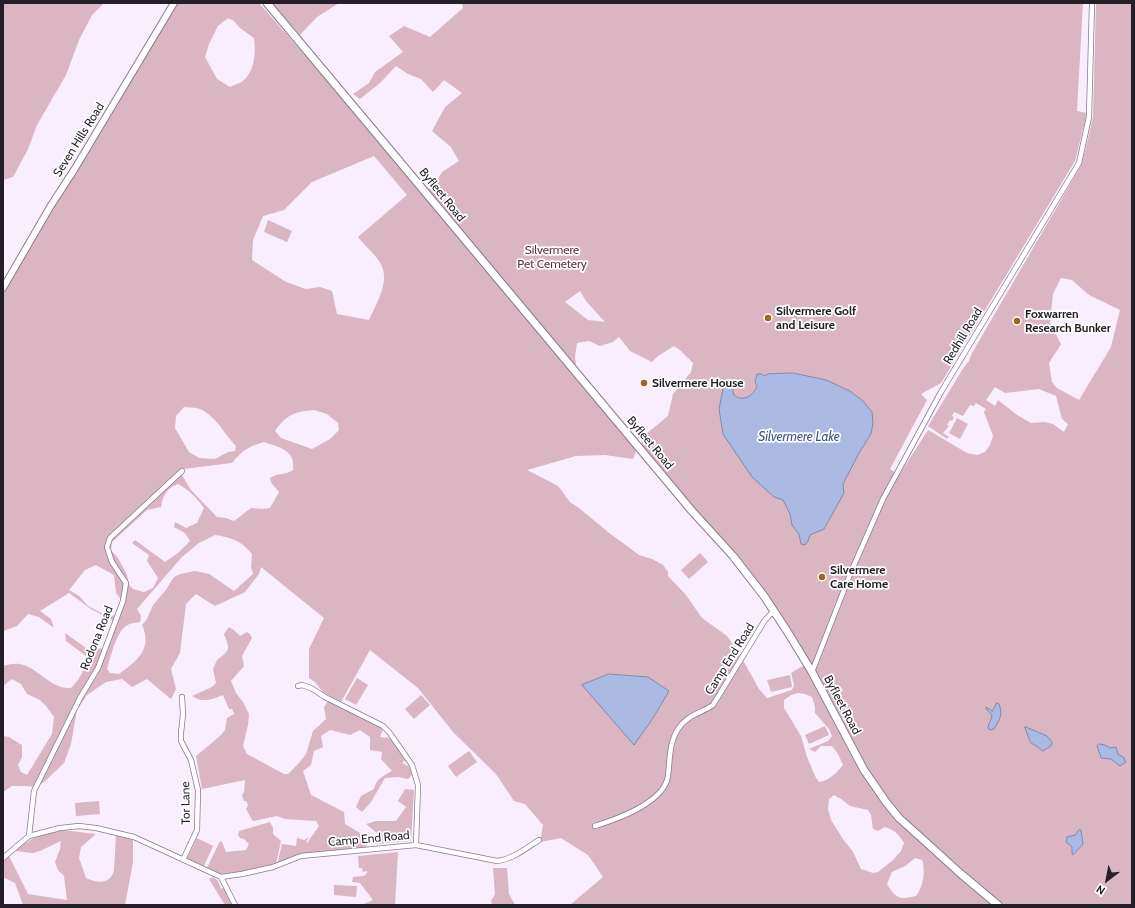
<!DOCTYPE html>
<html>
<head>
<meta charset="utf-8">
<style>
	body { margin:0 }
	#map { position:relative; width:1135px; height:908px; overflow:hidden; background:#f8eefe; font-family:Cabin,sans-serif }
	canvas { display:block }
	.frame { position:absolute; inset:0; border:4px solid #231e27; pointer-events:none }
	.north { position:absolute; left:1087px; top:860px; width:40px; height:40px; -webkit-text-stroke:3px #fff; paint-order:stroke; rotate:212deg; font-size:11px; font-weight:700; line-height:16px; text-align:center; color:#231e27 }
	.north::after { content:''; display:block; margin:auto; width:14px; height:18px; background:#231e27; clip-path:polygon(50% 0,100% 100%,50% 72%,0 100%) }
</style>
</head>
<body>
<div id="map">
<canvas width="1135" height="908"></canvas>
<div class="frame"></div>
<div class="north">N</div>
</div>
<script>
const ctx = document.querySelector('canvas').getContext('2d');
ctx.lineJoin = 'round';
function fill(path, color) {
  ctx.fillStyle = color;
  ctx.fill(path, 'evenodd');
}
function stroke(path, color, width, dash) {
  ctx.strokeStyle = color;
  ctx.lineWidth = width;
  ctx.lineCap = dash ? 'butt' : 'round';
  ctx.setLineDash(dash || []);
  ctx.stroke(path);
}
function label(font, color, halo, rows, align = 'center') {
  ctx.font = font + ' Cabin,sans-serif';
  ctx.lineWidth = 3.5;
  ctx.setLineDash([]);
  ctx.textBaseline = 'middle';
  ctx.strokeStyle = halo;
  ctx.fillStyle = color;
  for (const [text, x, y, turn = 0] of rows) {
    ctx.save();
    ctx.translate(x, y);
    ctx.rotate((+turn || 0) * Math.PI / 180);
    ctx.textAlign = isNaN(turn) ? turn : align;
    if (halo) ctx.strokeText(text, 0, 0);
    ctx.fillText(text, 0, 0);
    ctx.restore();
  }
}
fill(new Path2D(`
	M3,3h101l-12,12 -13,25 -13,35 -29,50 -9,24 -15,28 -10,3z
	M175,3h84l95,108 23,29 48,50 8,-3 9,-15 17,-11 -8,-14 -19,-16 13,-24 17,-14 -18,-13 -11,12 -12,-13 -13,-5 -12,-8 -16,17 -20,16 -7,-5 16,-11 6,-11 28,-20 -14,-16 15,-10 26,11 33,-29 -1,-5h621l-6,108 10,2 -12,48 -134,222 -20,11 6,6 -37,69 9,6 29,-45 39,23 10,2 8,-3 5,-7 3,-9 -9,-24 2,-3 -10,-6 -2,3 -4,-1 -7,11 -9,-4 -2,4 2,1 -2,4 -2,-1 -3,5 2,1 -6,7 6,4 -2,2 -19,-13 36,-59 5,-6 3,-8 110,-189 11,-47 3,-114h36v902h-562l33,-28 -15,-22 -27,-17 -21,4 3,-17 -18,-21 -11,-3 -18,-27 -43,-42 -35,-44 -48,-38 -29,52 -18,-10 -8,-10 -6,-4v-29l15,-31 -63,-51 -2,7 -14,18 -30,14 -19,-12 -10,10 -6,49 -9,16 5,20 -5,10 -24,-20 -15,8 -10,-8 -16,3 -19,13 -10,15 -6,34 -7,19 -20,19 -8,5 -11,-1h-13l-9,6v-56l6,1 13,8v12l-4,8 3,7 6,3 25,-41 2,-17 -8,-11 -6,-6 -13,-6 -6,-10 -9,-5 -9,7v-20c4,-1 11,-3 16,-2 18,2 32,26 52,24l7,-8 12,-21 -24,-18 -1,-8 24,17 4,-2 12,1 8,-21 -1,-8 -21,-11 -22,-16 -29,18 11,8 3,9 -15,-11 -11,-3 -11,12 -14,5v-337l48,-84zM228,18l6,3 6,7 14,10c2,15 1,33 -12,44 -4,2 -9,3 -12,5l-13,-8 -12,-22 4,-13 9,-18zM374,156l33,39 -49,42c6,8 15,15 21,24 13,18 -2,41 -10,59l-32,-6 -5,-23 -12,-4 -14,2 -20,-7 -34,-22 1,-20 10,-24 21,-6 28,-28zM1061,278l11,2 17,15 31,15 -9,37 -32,53 -22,-12 -5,-6 -3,-19 12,-19 -11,-21 3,-29zM580,291l6,10 19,21 -17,-2 -23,-18zM619,337l11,14 22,11 6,-6 16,-10 7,5 12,12 -2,9 -18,22 -5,22 -22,18 -9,2 5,6 -4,3 -61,-73 -2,-15 2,-14 12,-2 11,5 13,-4zM995,387l10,6 34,-4 17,7 6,23 6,5 -4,8 -11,-8 -9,-2 -13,1 -14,-8 -19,-15 -3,6 -9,-6zM184,407c5,1 11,0 16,2 17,8 24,25 36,37l-1,5 -7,1 -13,7 -16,-1 -10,-6 -14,-24 1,-12zM314,410l13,4 11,9 1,7 -9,9 -18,10 -31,-11 -6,-7c12,-17 19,-19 39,-21zM264,442c15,5 32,8 29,28 -9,6 -14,2 -23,8l2,6 7,8 -9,16 -7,1 -12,-1 -17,13 -8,-3 -9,-1 -26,-27 -9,-15 1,-6 49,-6c11,-13 15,-16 32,-21zM638,446l126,150 44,69 -7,2 -10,6 3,12 -2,5 -25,8 -8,-9 -20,-36 -12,-17 -25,-18 -16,-23 -18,-19v-4l-5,-7 -11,-6 -13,-4 -31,-23 -29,-24 -9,-6 -12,-16 -31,-16 49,-14 29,-1 28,4zM178,484c11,6 18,13 26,24l-7,15 -11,5 -11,-6 -1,5 11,6 5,8 -12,12 -13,9 -30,-22 -3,3 17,12 -2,6 11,17 -5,10 -9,4 -11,-3 -4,-4 -2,-10 -9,-17 -7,-8 1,-8 35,-32 14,-3c2,-12 6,-19 17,-23zM215,535c18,3 25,5 37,19l-1,13 2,7 -19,17 -25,-17 -14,-3 -15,3 -6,3 -9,14 -12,14 -6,14 -5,6c11,24 -5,36 -23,49l-9,-1 -3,-4c3,-10 9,-36 18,-42 3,-4 10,-4 15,-5l1,-6 -4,-7 45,-52 17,-14zM96,565l18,10 2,18 7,9 -5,12 -9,3 -21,-11 -9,-10 -10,-6 16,-20zM798,693l7,1 7,3 3,10v6l14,16 3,7 -4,5 -19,8 6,3 6,-6h11l6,8 5,11c-6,7 -14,16 -24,17l-4,-6 -8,-19 -6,-21 -17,-28v-8l7,-5zM834,795l7,4 9,7 18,4 3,5 2,14 5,2 7,-4c9,3 14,7 19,16l-3,8 -8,9 -15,12 -5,1 -12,-4 -8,-17 -10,-13 -12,-19 -3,-11 1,-10zM915,858l7,2c4,10 1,28 -6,36 -17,4 -20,3 -29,-12l5,-12 13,-6z
	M272,3h67l-22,14 -17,18z
	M268,220l24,11 -5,11 -23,-10z
	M957,418l11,6 -8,15 -11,-6z
	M700,553l8,9 -19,17 -8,-9z
	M229,627l5,3 6,6 7,-4 3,2 2,4 -10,18 2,10 -13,15 5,12 7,9 6,12 -1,11 -5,21 4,8 37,20h4l11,-11 7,-9 7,-23 13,-12 -2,-12 4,-6 55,28 -3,8 10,1 15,22 -3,3 8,4 2,8 -4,4 -10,-2 -13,1 -14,24 -9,10 -6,-5 5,-11 13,-7c2,-10 9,-13 18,-18l-11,-12 1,-7 -12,-2v-13l-10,-7 -10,5 -20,-5 -9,6 2,11 -9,4 -3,14 -8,6 8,24 33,17 1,12 20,12 2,13 -67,7 -23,9 5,-21 14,2 1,-8 7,2 5,-3 -3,5 1,1 12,-17 -3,-5 -31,-2 -8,-3 -23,5 -2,-1 -6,-11 2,-4 -2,-4h-2l-2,-6 2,-3 1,-12 -43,9 -6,-33 24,-20 5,-6 2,-12 7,-4 -2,-5h-3l-6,-14c-12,5 -21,8 -31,1l20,-9 4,-4 -3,-14 4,-9c14,-11 13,-10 7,-26z
	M790,675l2,12 -21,5 -4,-12z
	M357,678l11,7 -12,20 -11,-6z
	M421,695l9,10 -16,14 -9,-10z
	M825,726l4,9 -20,9 -4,-9z
	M469,751l8,11 -21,15 -8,-11z
	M405,789l9,1 -3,51 -35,3 1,-11 -11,-9 10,-3h20l10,-14 -8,-6z
	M99,801l1,13 -24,2 -1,-13z
	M270,822l3,6v6l8,7 -5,23 -37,8 -19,2 -13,-6 13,-27 2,1 4,10 20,-2 3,-6 -5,-5 -4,-1 -2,-3 1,-4z
	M63,830l33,4 -15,13 -2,11 7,20c11,5 23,7 28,-7l2,-36 17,5v22l-8,43h-102l-8,-22 -12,-6v-15l6,-6 19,38 39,6 -3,-24 -6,-6 -3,-8 5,-13 1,-8 -21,10 -7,2 -18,-2c16,-14 28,-17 48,-21z
	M197,838l16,8 -9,20 -17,-7z
	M398,852l-3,53h-33l11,-5 -13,-17 -8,-1 1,-5 11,-1 3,-3v-2l-4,1 -1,-4h-3l-1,-12z
	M493,868h14l2,26 6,11h-23l-1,-4 4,-7z
	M213,877l5,4 3,8 5,-3 9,19h-10l-16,-26z
	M334,885l23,1 -1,11 -22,-2z`), '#dab5c2');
const water = new Path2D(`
	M793,373l33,7 24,11 13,10 9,11 1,11 -2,11 -12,19 -16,31 1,9 -20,36 -14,6 -2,6 -3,4 -4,-1 -2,-10 -7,-9 -2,-11 -7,-14 -9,-3 -22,-20 -29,-43 -4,-25 6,-30 7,3 1,3v7l1,3c9,8 20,0 23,-9l-2,-4 2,-8h5l2,2 4,-2z
	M609,674l39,3 21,14 -16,27 -19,27 -52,-60z
	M997,703l2,1c4,11 1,15 -5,25l-4,1 -2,-2c0,-5 4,-8 4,-13l-6,-6v-2l6,4z
	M1025,727h1l21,9 5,6 -1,4 -8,5h-1l-4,-4 -7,-4z
	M1099,744l6,1 5,3 6,-1 2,7 5,3 3,5 -6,4 -9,-7 -10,-1 -4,-12z
	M1079,830h2l2,14 -10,11 -1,-2v-6l-6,-5 1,-5 8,-2z`);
fill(water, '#aab9e1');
stroke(water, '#828aa9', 1);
const street = new Path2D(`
	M812,672l39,-100 32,-73 58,-107 138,-229 10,-46 3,-114
	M298,686l4,-1 9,3 14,9 58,29 6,6 23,33 6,20 -2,60
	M182,697l1,17 -2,19v8l10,19 7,30 -1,40 -14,30
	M595,826c22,-7 69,-23 73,-50 2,-16 1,-33 10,-47 10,-15 22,-15 35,-24l52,-85 9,-9
	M29,836l5,-45 46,-93 18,-30 25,-67 3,-18 -14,-21 -5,-15 3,-9 72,-67
	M3,858l26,-22 31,-8 19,-2 17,2 38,9 87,40 21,-3 31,-7 28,-11 115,-11 81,16c16,-2 28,-12 42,-21
	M221,877l14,28`);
const secondary = new Path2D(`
	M3,288l47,-81 24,-37 100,-167`);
const primary = new Path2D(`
	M267,3l425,508 41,45 31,40 23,35 25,41 52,98 22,32 13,16 19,17 43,39 37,31`);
stroke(street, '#887a92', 6);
stroke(secondary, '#887a92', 8);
stroke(primary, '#887a92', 9);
stroke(street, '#fff', 4.5);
stroke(secondary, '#fff', 6);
stroke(primary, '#fff', 7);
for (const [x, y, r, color] of [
	[768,318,4,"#a06328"],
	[1017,321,4,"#a06328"],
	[644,383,4,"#a06328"],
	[822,577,4,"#a06328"]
]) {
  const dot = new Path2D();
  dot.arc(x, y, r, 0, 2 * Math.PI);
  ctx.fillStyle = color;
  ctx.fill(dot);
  stroke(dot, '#fff', 1.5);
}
label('12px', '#231e27', '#fff', [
	["Seven Hills Road",79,140,-58],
	["Byfleet Road",442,195,51],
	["Redhill Road",963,336,-59],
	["Byfleet Road",650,443,50],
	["Rodona Road",97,638,-68],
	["Camp End Road",730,659,-58],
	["Byfleet Road",842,705,62],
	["Tor Lane",186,803,-91],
	["Camp End Road",369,839,-5]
]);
label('12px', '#692f47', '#fff', [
	["Silvermere",552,250],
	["Pet Cemetery",552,264]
]);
label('bold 12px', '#231e27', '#fff', [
	["Silvermere Golf",776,311],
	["and Leisure",776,325],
	["Foxwarren",1025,314],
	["Research Bunker",1025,328],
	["Silvermere House",652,383],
	["Silvermere",830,570],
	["Care Home",830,584]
], 'left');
label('italic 13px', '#405286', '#fff', [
	["Silvermere Lake",799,437]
]);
</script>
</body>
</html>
